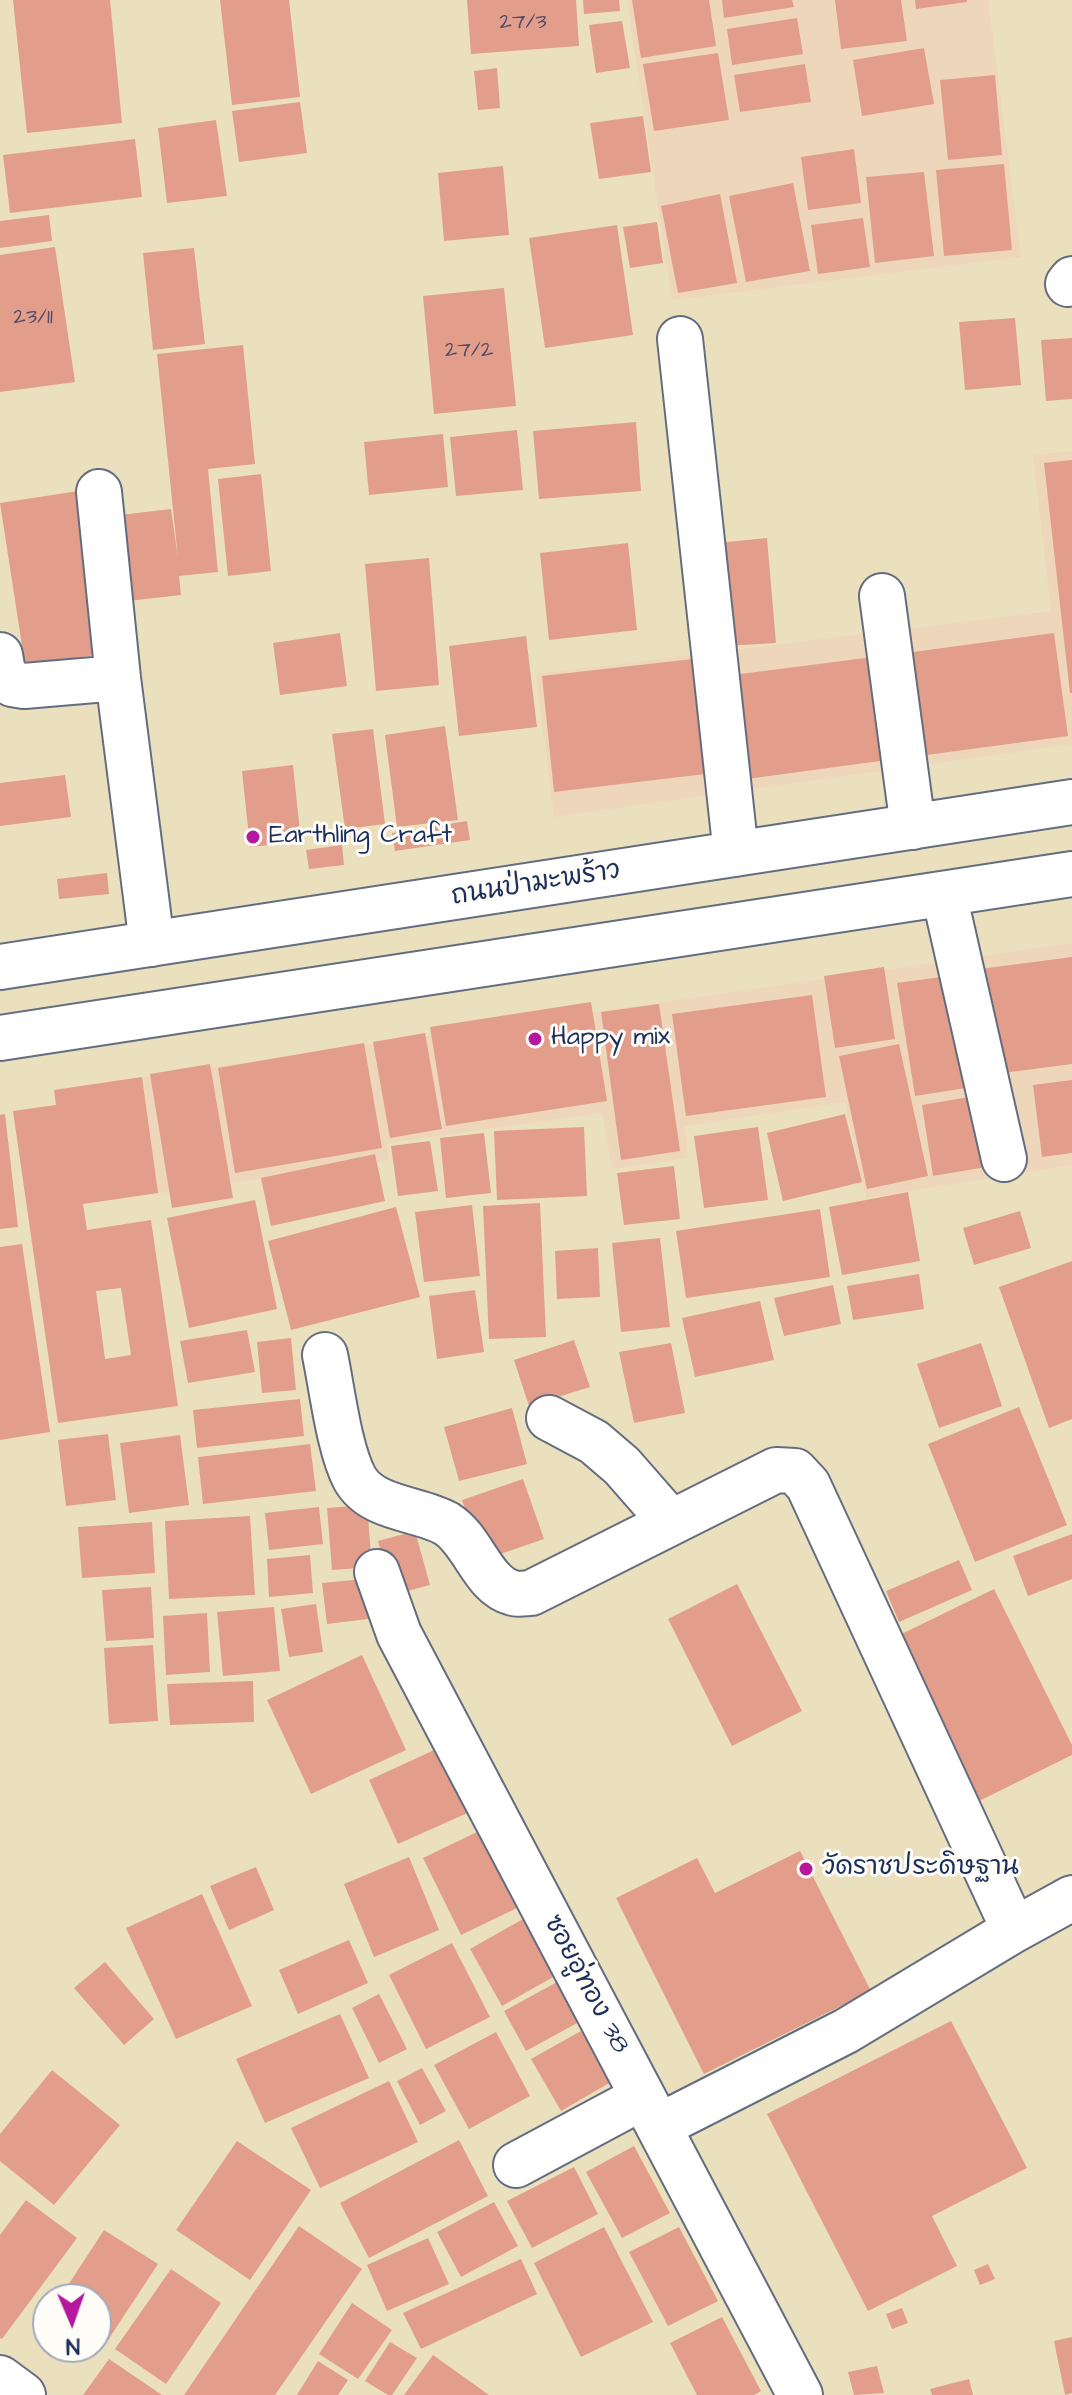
<!DOCTYPE html>
<html>
<head>
<meta charset="utf-8">
<style>
	body { margin:0 }
	#map { position:relative; width:1072px; height:2395px; overflow:hidden; background:#ebe0be; font-family:"Architects Daughter",sans-serif }
	canvas { display:block }
	.north { position:absolute; left:32px; top:2283px; width:80px; height:80px; box-sizing:border-box; background:#fdfcf7; border:2px solid #a3aaba; border-radius:50%; rotate:178deg; font-size:22px; font-weight:700; line-height:32px; text-align:center; color:#1b2f5e }
	.north::after { content:''; display:block; margin:auto; width:28px; height:36px; background:#b5179e; clip-path:polygon(50% 0,100% 100%,50% 72%,0 100%) }
</style>
</head>
<body>
<div id="map">
<canvas width="1072" height="2395"></canvas>
<div class="north">N</div>
</div>
<script>
const ctx = document.querySelector('canvas').getContext('2d');
ctx.lineJoin = 'round';
function fill(path, color) {
  ctx.fillStyle = color;
  ctx.fill(path, 'evenodd');
}
function stroke(path, color, width, dash) {
  ctx.strokeStyle = color;
  ctx.lineWidth = width;
  ctx.lineCap = dash ? 'butt' : 'round';
  ctx.setLineDash(dash || []);
  ctx.stroke(path);
}
function label(font, color, halo, rows, align = 'center') {
  ctx.font = font + ' "Architects Daughter","Playpen Sans Thai",sans-serif';
  ctx.lineWidth = 6;
  ctx.setLineDash([]);
  ctx.textBaseline = 'middle';
  ctx.strokeStyle = halo;
  ctx.fillStyle = color;
  for (const [text, x, y, turn = 0] of rows) {
    ctx.save();
    ctx.translate(x, y);
    ctx.rotate((+turn || 0) * Math.PI / 180);
    ctx.textAlign = isNaN(turn) ? turn : align;
    if (halo) ctx.strokeText(text, 0, 0);
    ctx.fillText(text, 0, 0);
    ctx.restore();
  }
}
fill(new Path2D(`
	M627,0h361l33,257 -349,43z
	M1072,451v293l-518,73 -18,-143 515,-63 -18,-156z
	M1072,943v222l-206,33 -21,-96 -160,24 3,32 -76,11 -10,-56 -215,30 2,17 -319,46 -16,-116z`), '#eed6bb');
fill(new Path2D(`
	M13,0h97l12,123 -95,10z
	M220,0h69l11,97 -68,8z
	M467,0h109l3,46 -108,8z
	M583,0h36l1,11 -36,3z
	M632,0h77l7,46 -75,12z
	M722,0h70l2,7 -70,11z
	M835,0h66l6,41 -66,8z
	M915,0h52v2l-51,7z
	M797,18l6,36 -71,11 -5,-36z
	M622,21l8,47 -34,5 -7,-48z
	M924,48l10,56 -72,12 -9,-56z
	M718,53l11,67 -75,11 -11,-67z
	M805,64l6,38 -71,10 -6,-37z
	M497,68l3,40 -22,2 -4,-39z
	M995,75l7,80 -54,5 -8,-80z
	M300,102l7,51 -68,9 -7,-51z
	M643,116l8,56 -52,7 -9,-56z
	M216,120l11,76 -60,7 -9,-75z
	M135,139l7,58 -132,16 -7,-58z
	M854,149l7,54 -53,7 -7,-53z
	M1004,164l8,86 -68,6 -8,-86z
	M503,166l6,69 -65,6 -6,-68z
	M924,172l10,84 -59,7 -9,-86z
	M793,183l17,88 -64,11 -17,-86z
	M720,194l17,89 -59,10 -17,-87z
	M49,215l3,26 -52,7v-27z
	M863,218l7,49 -52,7 -7,-49z
	M657,222l6,41 -33,5 -7,-41z
	M617,225l16,110 -88,13 -16,-110z
	M55,247l20,135 -75,10v-137z
	M194,248l11,96 -52,6 -10,-97z
	M504,288l12,118 -82,8 -11,-118z
	M1015,318l6,67 -56,5 -6,-68z
	M1072,338v61l-26,2 -5,-61z
	M243,345l12,119 -47,5 10,103 -39,4 2,19 -52,6 -9,-86 51,-6 7,49 -21,-204z
	M636,422l5,69 -102,8 -6,-68z
	M517,430l6,60 -67,6 -6,-59z
	M443,434l5,53 -79,8 -5,-53z
	M1072,460v233h-2l-26,-230z
	M261,474l10,97 -43,5 -10,-97z
	M85,490l25,163 -85,12 -25,-162z
	M767,538l9,105 -51,3 -7,-103z
	M628,543l9,87 -88,10 -9,-87z
	M429,558l10,127 -63,6 -11,-127z
	M340,633l7,53 -67,9 -7,-52z
	M1054,633l14,103 -156,21 -14,-103z
	M526,636l11,91 -78,9 -10,-90z
	M881,656l14,103 -156,21 -14,-104z
	M693,659l12,115 -151,18 -12,-116z
	M445,726l13,94 -61,7 -12,-92z
	M373,729l12,95 -40,5 -13,-95z
	M293,765l8,77 -51,5 -8,-76z
	M65,775l6,42 -71,9v-43z
	M467,821l3,19 -75,11 -3,-18z
	M342,845l2,20 -35,4 -3,-19z
	M107,873l2,21 -50,5 -2,-20z
	M1072,957v107l-77,10 -15,-105z
	M884,967l11,72 -60,9 -11,-72z
	M948,976l18,112 -51,8 -18,-113z
	M812,995l14,102 -140,19 -14,-102z
	M591,1002l16,99 -161,25 -16,-99z
	M659,1004l21,147 -59,9 -20,-148z
	M425,1033l17,96 -52,9 -17,-96z
	M364,1043l18,105 -147,25 -17,-105z
	M899,1044l29,132 -61,13 -28,-133z
	M210,1064l23,134 -61,10 -22,-134z
	M142,1077l16,116 -75,11 4,26 64,-10 27,186 -120,17 -45,-312 43,-6 -2,-15zM121,1288l10,67 -26,4 -9,-68z
	M1072,1080v73l-30,4 -9,-72z
	M975,1096l11,71 -53,9 -11,-71z
	M5,1114l13,113 -18,2v-114z
	M845,1114l17,68 -79,19 -16,-68z
	M584,1127l3,69 -90,4 -3,-69z
	M758,1127l10,73 -64,8 -10,-72z
	M484,1133l7,60 -45,5 -6,-60z
	M430,1141l8,50 -40,5 -7,-50z
	M375,1154l10,47 -114,25 -10,-48z
	M674,1166l6,53 -56,6 -7,-52z
	M908,1192l12,69 -78,14 -13,-68z
	M255,1200l22,109 -88,19 -22,-110z
	M540,1203l6,134 -57,2 -6,-133z
	M472,1205l8,71 -56,6 -9,-70z
	M396,1207l24,90 -129,33 -23,-89z
	M820,1209l10,68 -144,21 -10,-67z
	M1020,1211l11,37 -57,17 -11,-37z
	M660,1238l10,89 -49,5 -9,-89z
	M22,1244l28,188 -50,8v-193z
	M598,1248l2,49 -43,2 -2,-48z
	M1072,1261v158l-23,9 -50,-141z
	M919,1274l5,35 -71,11 -6,-34z
	M833,1285l8,39 -57,12 -10,-38z
	M475,1290l9,62 -47,7 -8,-63z
	M760,1301l14,59 -79,17 -13,-59z
	M247,1330l8,42 -67,11 -8,-42z
	M291,1338l5,52 -34,3 -5,-51z
	M574,1340l16,47 -61,19 -15,-46z
	M671,1343l14,70 -51,10 -15,-71z
	M981,1343l21,63 -63,22 -22,-64z
	M300,1399l4,37 -107,12 -4,-38z
	M1019,1407l48,118 -92,37 -47,-118z
	M512,1408l15,56 -68,17 -15,-54z
	M108,1434l8,66 -50,6 -8,-66z
	M180,1435l9,70 -60,8 -9,-70z
	M310,1444l6,47 -113,13 -5,-47z
	M523,1479l21,60 -61,21 -21,-60z
	M367,1505l5,62 -40,3 -5,-62z
	M319,1507l4,37 -54,6 -4,-37z
	M250,1516l5,79 -86,4 -4,-78z
	M152,1522l3,51 -73,5 -4,-51z
	M415,1531l15,54 -37,10 -15,-54z
	M1072,1534v45l-44,17 -15,-40z
	M310,1555l3,38 -44,4 -2,-38z
	M959,1560l13,30 -73,32 -13,-31z
	M364,1579l4,40 -41,5 -5,-41z
	M737,1584l65,127 -70,35 -64,-127z
	M151,1587l3,51 -48,3 -4,-51z
	M994,1589l78,156v10l-107,53 -82,-165z
	M316,1604l7,48 -34,5 -8,-48z
	M274,1607l6,64 -57,5 -6,-64z
	M207,1613l3,59 -44,3 -3,-59z
	M153,1645l5,76 -49,3 -5,-76z
	M362,1655l44,95 -95,44 -44,-94z
	M253,1681l1,41 -84,3 -3,-41z
	M443,1746l29,65 -74,33 -29,-64z
	M479,1831l38,77 -56,27 -38,-77z
	M800,1851l71,140 -167,83 -88,-176 81,-40 18,35z
	M409,1857l30,73 -65,27 -30,-73z
	M256,1867l18,43 -45,20 -19,-44z
	M202,1894l50,112 -76,33 -50,-111z
	M523,1919l32,57 -53,30 -32,-57z
	M349,1940l19,43 -70,31 -19,-44z
	M452,1943l38,74 -64,32 -37,-74z
	M105,1962l49,57 -30,26 -50,-57z
	M557,1982l22,40 -53,29 -22,-40z
	M379,1994l28,55 -28,14 -27,-55z
	M340,2014l29,64 -104,45 -29,-64z
	M951,2021l76,147 -95,48 25,50 -89,45 -101,-197z
	M581,2031l30,51 -50,29 -30,-52z
	M496,2032l34,64 -61,33 -35,-64z
	M422,2068l24,43 -26,14 -23,-44z
	M52,2070l68,55 -66,80 -54,-44v-27z
	M389,2081l29,61 -98,46 -29,-60z
	M459,2140l29,56 -119,62 -29,-55z
	M237,2141l74,49 -61,90 -74,-50z
	M634,2146l36,67 -48,25 -36,-66z
	M574,2167l24,47 -66,34 -25,-47z
	M26,2200l51,38 -75,101 -2,-1v-103z
	M494,2202l24,44 -57,31 -24,-45z
	M299,2226l63,43 -87,126h-91z
	M604,2227l49,95 -72,35 -47,-94z
	M679,2227l39,74 -50,25 -39,-74z
	M104,2230l54,34 -50,76 -12,-7v-34h-37z
	M428,2238l21,46 -62,27 -20,-46z
	M521,2259l16,35 -116,55 -18,-36z
	M988,2264l7,15 -15,6 -6,-15z
	M171,2269l50,34 -55,81 -51,-35z
	M352,2303l40,27 -34,49 -39,-25z
	M902,2308l6,15 -16,6 -6,-15z
	M722,2317l39,74 -7,4h-57l-27,-52z
	M1072,2337v56l-7,2 -11,-54z
	M390,2342l27,16 -25,37h-4l-23,-14z
	M433,2355l56,40h-85z
	M109,2359l53,36h-79z
	M318,2361l30,19 -10,15h-41z
	M877,2366l7,27 -30,2 -6,-23z
	M969,2379l4,16h-41l-2,-6z`), '#e29e8b');
const minor = new Path2D(`
	M1068,284l4,-5
	M680,339l56,515
	M99,492l19,186 34,266
	M882,596l31,231
	M0,655l3,17 9,12 12,2 94,-8
	M944,894l60,265
	M0,967l1072,-165
	M0,1038l1072,-164
	M325,1355c7,33 14,95 30,124 18,31 65,29 92,45 27,17 35,61 66,69 5,2 13,0 18,0l245,-123 19,1 13,14 206,445 58,-32
	M549,1418l45,24 28,24 49,56
	M377,1572l22,62 401,761
	M659,2126l187,-95 168,-101
	M516,2165l127,-68
	M0,2378l23,17`);
stroke(minor, '#646d80', 48);
stroke(minor, '#fff', 44);
for (const [x, y, r, color] of [
	[253,837,8,"#b5179e"],
	[535,1039,8,"#b5179e"],
	[806,1869,8,"#b5179e"]
]) {
  const dot = new Path2D();
  dot.arc(x, y, r, 0, 2 * Math.PI);
  ctx.fillStyle = color;
  ctx.fill(dot);
  stroke(dot, '#fdfcf7', 3);
}
label('22px', '#4d4b69', null, [
	["27/3",523,23],
	["23/11",33,318],
	["27/2",469,351]
]);
label('26px', '#1b2f5e', '#fdfcf7', [
	["Earthling Craft",269,837],
	["Happy mix",551,1039],
	["วัดราชประดิษฐาน",822,1869]
], 'left');
label('26px', '#1b2f5e', '#fdfcf7', [
	["ถนนป่ามะพร้าว",536,885,-9],
	["ซอยอู่ทอง 38",585,1985,62]
]);
</script>
</body>
</html>
